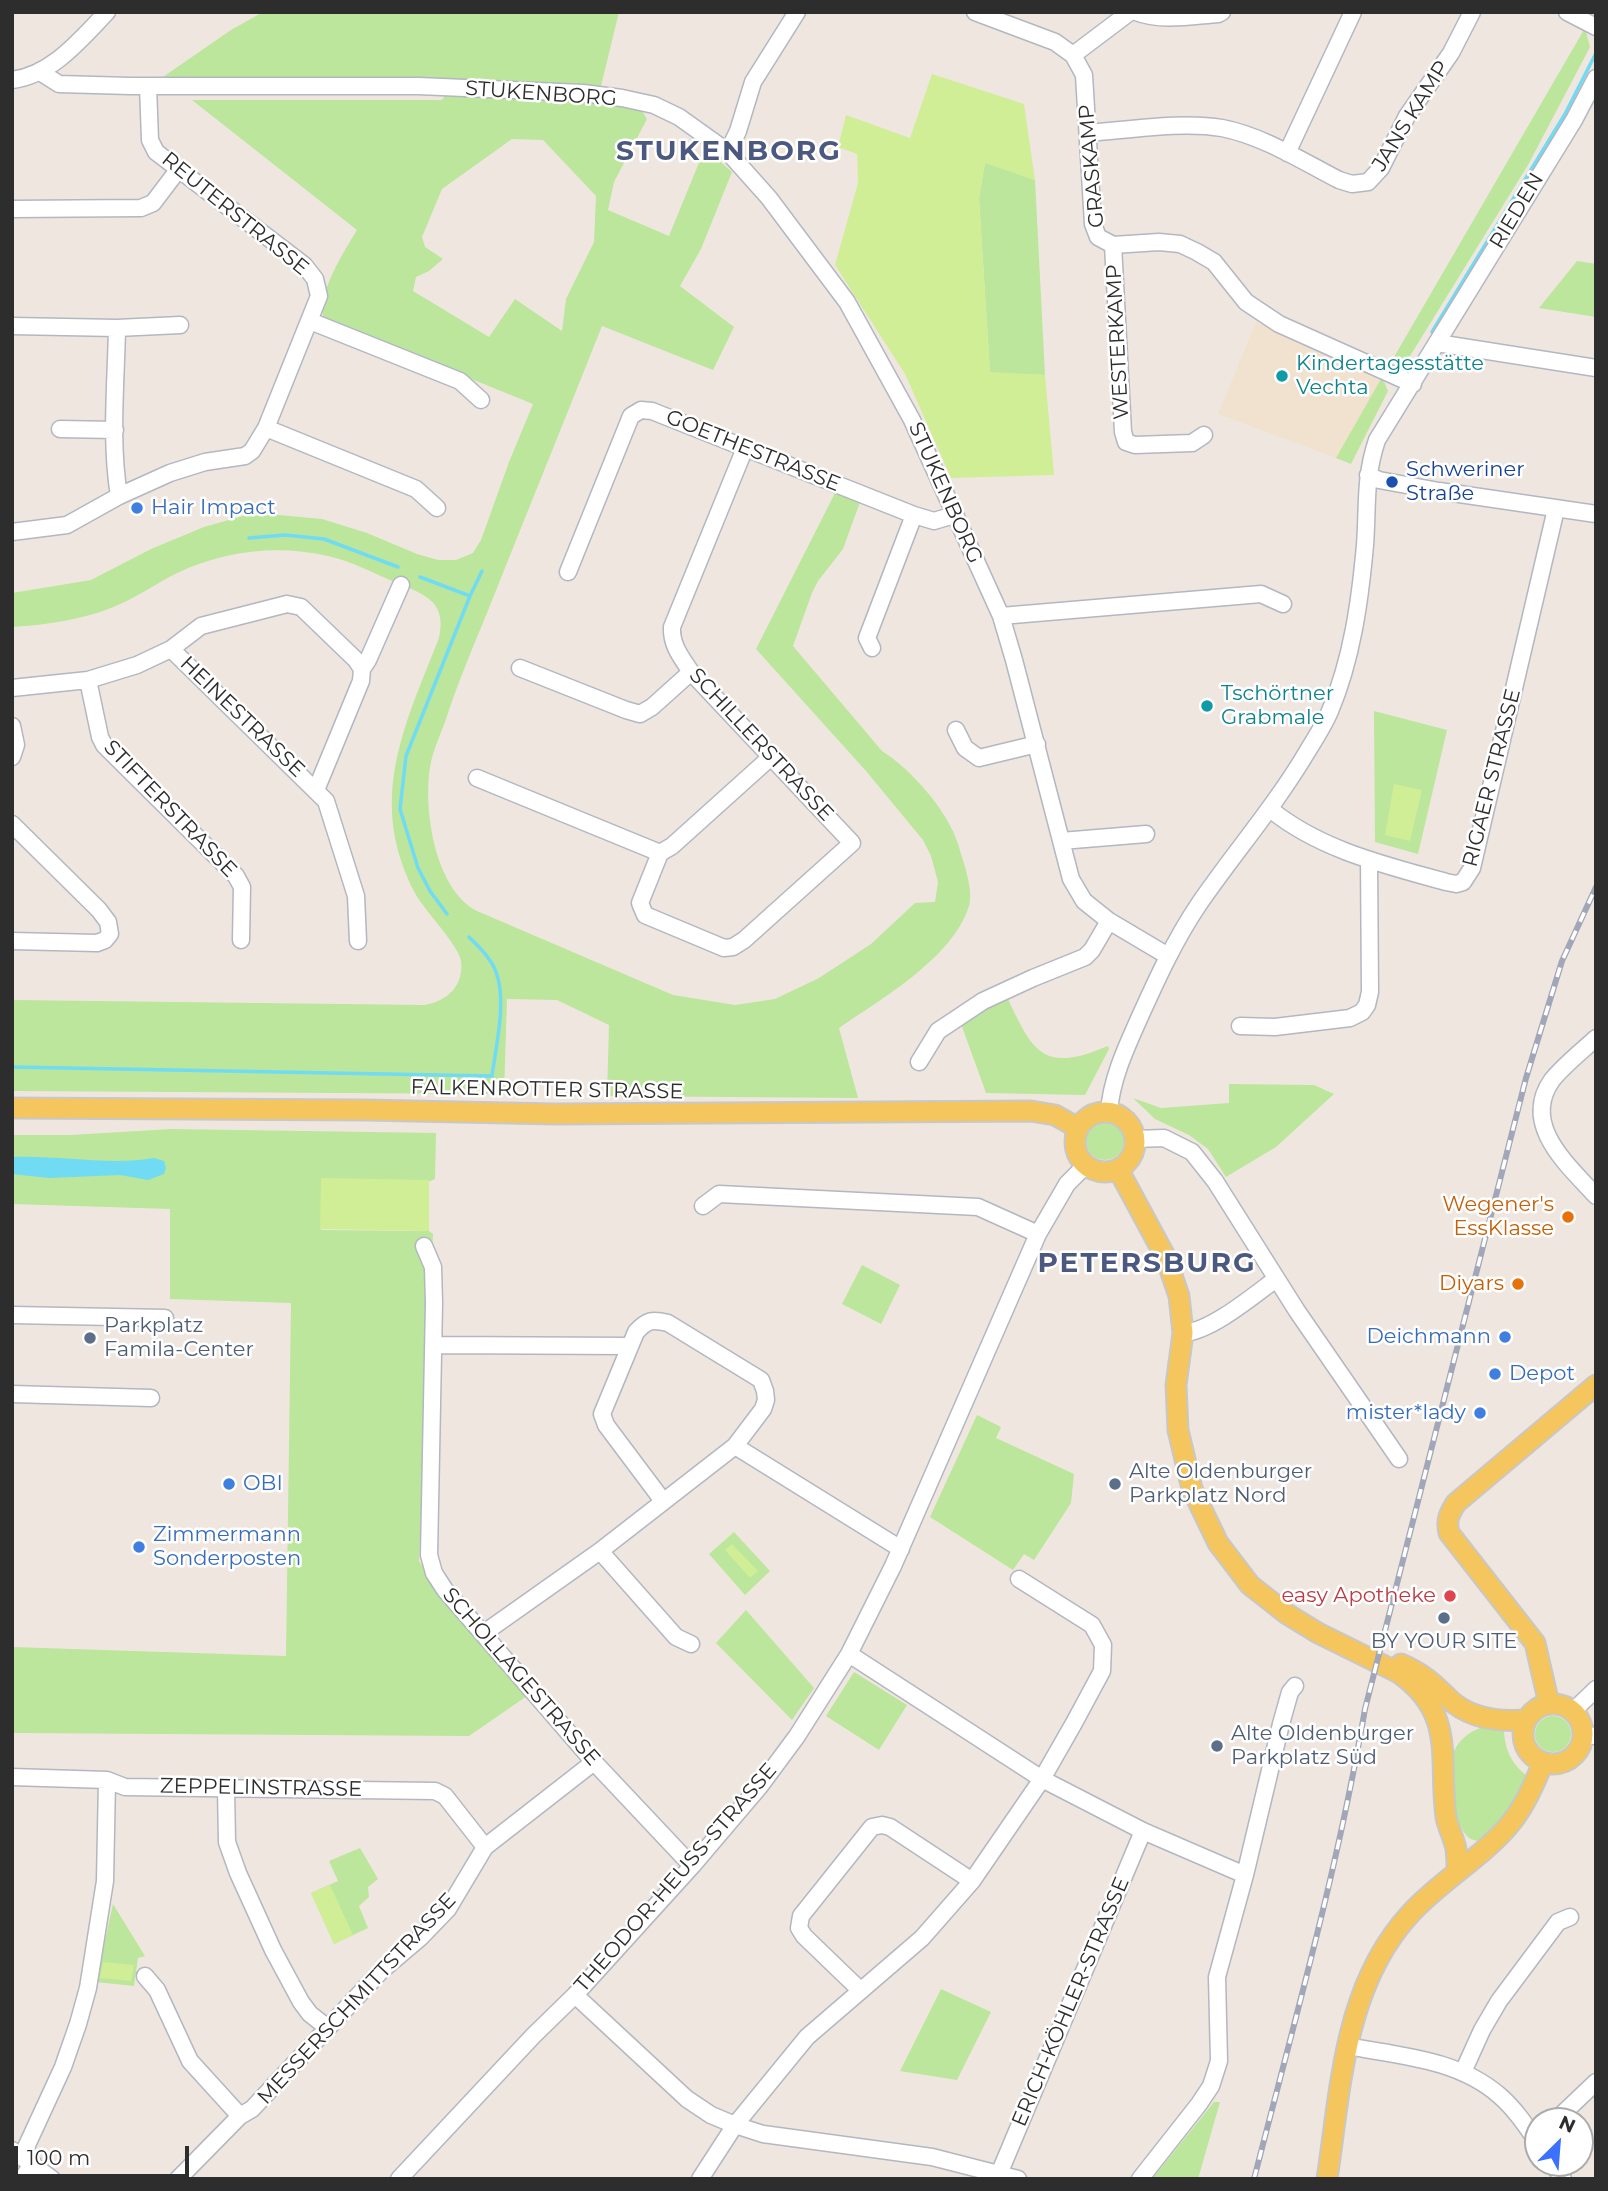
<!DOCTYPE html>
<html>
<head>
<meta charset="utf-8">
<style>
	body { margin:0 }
	#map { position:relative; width:1608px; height:2191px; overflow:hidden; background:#efe7df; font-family:Montserrat,sans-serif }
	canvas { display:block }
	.frame { position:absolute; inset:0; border:14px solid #2d2d2d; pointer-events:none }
	.north { position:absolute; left:1524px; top:2107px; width:70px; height:70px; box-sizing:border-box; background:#fff; border:2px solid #ababab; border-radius:50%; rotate:25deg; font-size:19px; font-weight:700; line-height:28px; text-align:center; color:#2d2d2d }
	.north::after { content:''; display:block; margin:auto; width:24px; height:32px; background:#3c71ff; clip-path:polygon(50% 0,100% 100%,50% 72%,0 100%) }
	.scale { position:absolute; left:14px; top:2146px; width:175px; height:32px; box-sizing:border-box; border:4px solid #2d2d2d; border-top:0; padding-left:9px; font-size:21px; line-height:24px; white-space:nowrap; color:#2d2d2d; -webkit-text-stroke:5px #fff; paint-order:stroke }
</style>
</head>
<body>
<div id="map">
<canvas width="1608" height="2191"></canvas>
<div class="frame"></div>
<div class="north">N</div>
<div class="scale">100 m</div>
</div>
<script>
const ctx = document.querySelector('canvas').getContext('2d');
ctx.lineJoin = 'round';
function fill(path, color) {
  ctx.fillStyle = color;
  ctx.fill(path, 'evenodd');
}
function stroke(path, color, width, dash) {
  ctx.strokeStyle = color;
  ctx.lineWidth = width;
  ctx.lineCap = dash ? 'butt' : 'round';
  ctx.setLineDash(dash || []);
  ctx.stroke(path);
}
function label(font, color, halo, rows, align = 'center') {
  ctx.font = font + ' Montserrat,sans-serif';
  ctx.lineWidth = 5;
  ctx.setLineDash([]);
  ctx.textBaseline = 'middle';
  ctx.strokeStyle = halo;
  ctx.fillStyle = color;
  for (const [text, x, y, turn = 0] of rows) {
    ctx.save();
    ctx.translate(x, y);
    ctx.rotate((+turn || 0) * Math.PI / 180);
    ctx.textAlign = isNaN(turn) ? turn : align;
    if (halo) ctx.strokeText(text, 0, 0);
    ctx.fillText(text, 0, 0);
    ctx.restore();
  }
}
fill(new Path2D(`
	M1256,322l126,55 -46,81 -118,-44z`), '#f0e2cf');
fill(new Path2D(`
	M263,12h356l-18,74 -72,-3 -369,-4 71,-49z
	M1585,28l5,19 -62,118 -118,191 -8,5 -8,-4z
	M446,94l156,5 39,10 6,10 -33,63 -6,28 61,26 36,-88 27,24 -31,77 -21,37 54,41 -21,43 -111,-44c-38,96 -77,191 -115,287 -15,36 -30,72 -42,109 -5,13 -11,27 -14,40 -9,43 3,127 46,149l196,84 62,10 40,-6 44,-21 52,-34 44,-41 20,-1 3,-20 -7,-26 -8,-16 -57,-69 -110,-122 79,-156 25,9 -17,47 -25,32 -6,12 -19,53 89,105c29,18 66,60 76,93 5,17 16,46 11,62 -16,52 -88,93 -130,122l19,70 -251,-2 2,-71 -52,-25 -50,-1 -3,95 -492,-3v-91l413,5c22,-4 39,-19 36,-44 -2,-15 -35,-49 -45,-66 -50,-94 -12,-168 23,-257 8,-36 -13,-43 -42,-55 -22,-9 -46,-22 -69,-27 -51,-12 -104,-5 -151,17 -22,11 -42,26 -66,35 -31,12 -66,17 -99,19v-34l79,-13 60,-31 53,-22 39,-11 36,-1 43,4 45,14 50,21 21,6h18l17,-7 8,-13 28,-78 24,-58 -209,-85c-9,-23 21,-69 33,-89l-165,-130h250zM512,139l31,1 53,56 -2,46 -28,57 -4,32 -47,-32 -26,38 -76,-46 3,-14 13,-6 14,-12 -18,-12 -3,-10 20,-48z
	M985,162l50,18 10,195 -55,-2 -11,-175z
	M1577,261l19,3v53l-57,-9z
	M1382,377l6,14 -37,73 -15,-6z
	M1374,711l73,19 -29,124 -43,-12z
	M1006,995c27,57 36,79 102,51l1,3 -24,46 -99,-2 -26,-72z
	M1229,1084l85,1 20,9 -58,53 -50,30 -18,-28 -19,-14 -34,-16 -22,-21 28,10 68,-5z
	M1086 1141a19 19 0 1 1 38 0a19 19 0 1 1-38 0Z
	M172,1129l264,4 -1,46 -115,51 109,1 4,3 -14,327 26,40 82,95 -58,40 -457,-3v-86l274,9 5,-353 -121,-4v-90l-158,-5v-69h58z
	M862,1265l38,20 -19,39 -39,-20z
	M977,1415l24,12 -5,11 78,36 -3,29 -37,57 -10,-6 -11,16 -83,-53z
	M734,1532l36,39 -25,24 -36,-41z
	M746,1610l68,78 -22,32 -76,-77z
	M854,1672l53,33 -28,45 -53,-34z
	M1535 1734a18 18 0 1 1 36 0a18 18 0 1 1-36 0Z
	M1487,1726l17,2c0,20 7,37 25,49 -9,16 -31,59 -49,63 -27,7 -33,-73 -26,-89 7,-14 19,-22 33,-25z
	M360,1848l18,31 -10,8 1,10 -10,9 9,22 -34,16 -23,-51 27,-12 -9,-20z
	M113,1904l32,52 -7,2 -4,28 -38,-4z
	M941,1989l50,23 -34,68 -57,-9z
	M1214,2102h6l-22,77h-46z`), '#bbe69b');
fill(new Path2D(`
	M932,74l92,30 11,76 -50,-17 -6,35 11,174 55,3 9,100 -103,3 -46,-104 -70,-109 23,-82 -1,-29 -19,-7 8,-32 64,23z
	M1394,784l28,6 -12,51 -25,-6z
	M321,1178l108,2v51l-109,-2z
	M732,1544l26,27 -8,7 -25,-28z
	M330,1885l23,50 -19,9 -23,-51z
	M103,1962l31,3 -3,16 -31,-3z`), '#d0ee96');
fill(new Path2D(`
	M12,1157c47,-2 97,9 142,1l10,3 2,7 -2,6 -16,6 -28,-5 -71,3 -37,-4z`), '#70dbf3');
stroke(new Path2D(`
	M1432,332l133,-218 31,-61
	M249,538l36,-3 39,4 74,28
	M420,577l50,19
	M447,914l-17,-23 -12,-23 -18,-59 6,-53 64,-160 12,-25
	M12,1067l480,9c4,-31 15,-75 4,-104 -5,-14 -17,-25 -27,-35`), '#70dbf3', 3.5);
const minor = new Path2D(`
	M975,12l80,30 18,13 11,20 9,149 5,13 15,8 46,-3 21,2 17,8 17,10 32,40 33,22 134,60
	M1136,12c25,10 56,4 82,2l4,-2
	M1567,12l29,15
	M1073,55l57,-43
	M40,72l19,12 71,2h288l165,7 39,5 32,7 25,12 49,35 41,46 78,104 65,118 89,196 13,44 57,219 13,22 25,20 59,35
	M12,80c40,-5 69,-41 95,-68
	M1088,133c41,-3 94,-12 134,-5 41,8 80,33 117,52l13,4 16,-2 13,-14 26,-52 44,-63 21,-41
	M728,152l10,-21 15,-49 44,-70
	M1287,153l66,-141
	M12,209l129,-1 12,-5 25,-33
	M1113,245l10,187 3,10 9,3 57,-2 12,-8
	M310,321l150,60 21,19
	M12,326l105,2 63,-3
	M117,328c-1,55 -7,113 2,168
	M1437,343l159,25
	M266,428l150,61 21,19
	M60,429l55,1
	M1368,475l11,5 60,11 157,23
	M12,532l55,-7 52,-29 51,-23 35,-11 40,-6 7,-5 14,-23 53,-132 -4,-17 -11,-14 -148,-113 -6,-12 -2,-54
	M568,572l63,-156 10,-6 11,1 262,104 20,6 20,-6
	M1001,616l260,-22 22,10
	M872,648l-5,-10 47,-123
	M171,649l30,-23 86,-22 14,3 55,53 6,9 -1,12 -45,109
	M520,668l106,42 14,4 12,-7 39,-35
	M362,669l6,-9 33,-75
	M88,680l12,57 4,8 132,131 6,11 -1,53
	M12,688l76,-8 49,-15 34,-16 155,152 30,95 2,45
	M12,726l4,19 -4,12
	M956,730l9,18 14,10 58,-14
	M477,778l183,75 12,-7 100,-90
	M1270,809c50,41 115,56 176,73l10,2 7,-2 9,-14 84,-359
	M12,824l87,86 9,12 2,12 -5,6 -8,3 -85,-2
	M1061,841l85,-7
	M660,853l-20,50 5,12 79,33 9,-1 11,-7 108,-97 -161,-171c-10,-15 -20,-27 -19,-45l73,-179
	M1240,1026l35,1 75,-9 12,-6 5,-7 3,-13 -1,-132
	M1596,1038c-14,13 -32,27 -44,42 -32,45 17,86 44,116
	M919,1062l19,-31 45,-30 50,-23 52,-21 7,-7 17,-29
	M1109,1112c2,-31 16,-62 29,-91 18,-40 36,-80 61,-117 35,-51 76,-98 108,-152 8,-13 17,-27 23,-41 22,-52 30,-110 35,-166 3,-39 -1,-66 12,-105l197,-320 22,-42
	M1135,1139l29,-1 28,14 23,29 82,130 102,148
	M703,1206l16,-12 259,13 60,27
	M424,1246l9,21 1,36 -5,252 5,18 11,17 149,172 98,104
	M12,1315l153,3
	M1183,1333c27,-1 70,-37 93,-54
	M434,1345l195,1
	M12,1394l139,4
	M735,1446l166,103
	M600,1551l76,86 15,7
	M484,1633l116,-82 135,-105 28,-37 3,-9 -1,-9 -4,-11 -93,-57c-16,-4 -21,-3 -32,9l-34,82 4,11 57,76
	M849,1654l193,125 101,52 102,44
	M1573,1711l23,-22
	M1583,1735l13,1
	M12,1777l95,3 18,7 310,4 10,5 40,51
	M226,1789l1,53 11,31 35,77 28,52 9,12 18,14
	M145,1976l12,14 33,71 50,55
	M860,1990l-56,-54 -5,-8 2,-12 71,-89 10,-2 8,2 82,54
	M575,1995l112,104 24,16 24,10 28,9 169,23 86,22
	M1347,2046c53,10 111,13 153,50 15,13 27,31 38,47
	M1463,2072l19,-42 17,-29 59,-79 12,-5
	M1555,2121l41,-39
	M12,2150l40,29
	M22,2156l41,-89 15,-43 10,-36 17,-107 2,-101
	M1552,2163l11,16
	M999,2174l144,-343
	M22,2179l11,-16
	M178,2179l62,-63 12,-7 129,-138 39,-33 28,-29 37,-62 109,-85
	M399,2179l134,-143 42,-41 117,-129 68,-80 37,-50 52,-82 44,-88 145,-332 29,-50 19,-19
	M700,2179l35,-54 72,-88 115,-99 50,-57 70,-102 32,-56 28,-52 1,-26 -11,-20 -73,-46
	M1140,2179l59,-75 12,-18 8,-25 -2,-84 28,-102 36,-151 9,-32 5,-6`);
const major = new Path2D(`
	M12,1108l353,2 190,4 476,-3 24,4 23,13
	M1075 1142a30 30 0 1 1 60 0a30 30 0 1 1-60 0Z
	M1118,1169l48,89 13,38 4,37 -7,52 2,45 14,59 26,54 32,42 37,29 31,19 81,40c58,41 39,86 47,144 2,11 8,21 10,32 1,7 1,15 1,22
	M1401,1664c21,9 32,19 48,35 20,19 49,23 76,21
	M1523 1734a30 30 0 1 1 60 0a30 30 0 1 1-60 0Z
	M1549,1704l-14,-61 -86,-110c-3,-13 0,-19 7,-30l140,-118
	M1327,2179c14,-92 17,-194 84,-266 30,-33 71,-55 99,-89 15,-18 24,-40 33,-61`);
stroke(minor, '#b3b7c1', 19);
stroke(major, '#c8c8c8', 23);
stroke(minor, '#fff', 16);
stroke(major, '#f5c55e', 19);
const rail = new Path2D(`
	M1254,2179c40,-156 84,-311 111,-470l161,-631 36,-117 34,-74`);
stroke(rail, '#a1a6b8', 6);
stroke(rail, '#fff', 3.5, [10]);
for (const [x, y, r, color] of [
	[1282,376,7,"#0f9aa8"],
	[1392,482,7,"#1a4fb4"],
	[137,508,7,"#3f7fe0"],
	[1207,706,7,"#0f9aa8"],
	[1568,1217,7,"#e8710a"],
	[1518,1284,7,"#e8710a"],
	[1505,1337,7,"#3f7fe0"],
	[90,1338,7,"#5c6f8a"],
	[1495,1374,7,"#3f7fe0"],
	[1480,1413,7,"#3f7fe0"],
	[229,1484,7,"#3f7fe0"],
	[1115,1484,7,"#5c6f8a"],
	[139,1547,7,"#3f7fe0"],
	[1450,1596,7,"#e0444e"],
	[1444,1618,7,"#5c6f8a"],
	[1217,1746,7,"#5c6f8a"]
]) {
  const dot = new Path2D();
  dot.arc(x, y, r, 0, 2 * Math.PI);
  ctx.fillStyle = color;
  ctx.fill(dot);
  stroke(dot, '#fff', 2.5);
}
label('21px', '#2d2d2d', '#fff', [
	["STUKENBORG",541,94,4],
	["JANS KAMP",1411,116,-58],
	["GRASKAMP",1092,166,-95],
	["RIEDEN",1517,211,-59],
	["REUTERSTRASSE",235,214,39],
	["WESTERKAMP",1118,342,-93],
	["GOETHESTRASSE",753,451,22],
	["STUKENBORG",945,493,66],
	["HEINESTRASSE",242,717,44],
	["SCHILLERSTRASSE",761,745,47],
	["RIGAER STRASSE",1492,778,-76],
	["STIFTERSTRASSE",170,809,46],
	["FALKENROTTER STRASSE",547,1090,1],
	["SCHOLLAGESTRASSE",521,1677,49],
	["ZEPPELINSTRASSE",261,1788,1],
	["THEODOR-HEUSS-STRASSE",676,1878,-49],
	["MESSERSCHMITTSTRASSE",357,1999,-47],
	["ERICH-KÖHLER-STRASSE",1071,2002,-67]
]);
label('21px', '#0d838f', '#fff', [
	["Kindertagesstätte",1296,364],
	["Vechta",1296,388],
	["Tschörtner",1221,694],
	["Grabmale",1221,718]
], 'left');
label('21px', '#164399', '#fff', [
	["Schweriner",1406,470],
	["Straße",1406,494]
], 'left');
label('21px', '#366cbe', '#fff', [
	["Hair Impact",151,508],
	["Deichmann",1491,1337,"right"],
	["Depot",1509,1374],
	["mister*lady",1466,1413,"right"],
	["OBI",243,1484],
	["Zimmermann",153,1535],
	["Sonderposten",153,1559]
], 'left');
label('21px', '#c56008', '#fff', [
	["Wegener's",1554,1205],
	["EssKlasse",1554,1229],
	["Diyars",1504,1284]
], 'right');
label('21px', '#4e5e75', '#fff', [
	["Parkplatz",104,1326],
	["Famila-Center",104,1350],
	["Alte Oldenburger",1129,1472],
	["Parkplatz Nord",1129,1496],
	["BY YOUR SITE",1444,1642,"center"],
	["Alte Oldenburger",1231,1734],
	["Parkplatz Süd",1231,1758]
], 'left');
label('21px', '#be3a42', '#fff', [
	["easy Apotheke",1436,1596]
], 'right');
ctx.letterSpacing = '2px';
label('bold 28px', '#4b5980', '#fff', [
	["STUKENBORG",729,152],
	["PETERSBURG",1147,1264]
]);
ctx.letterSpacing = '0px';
</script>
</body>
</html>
